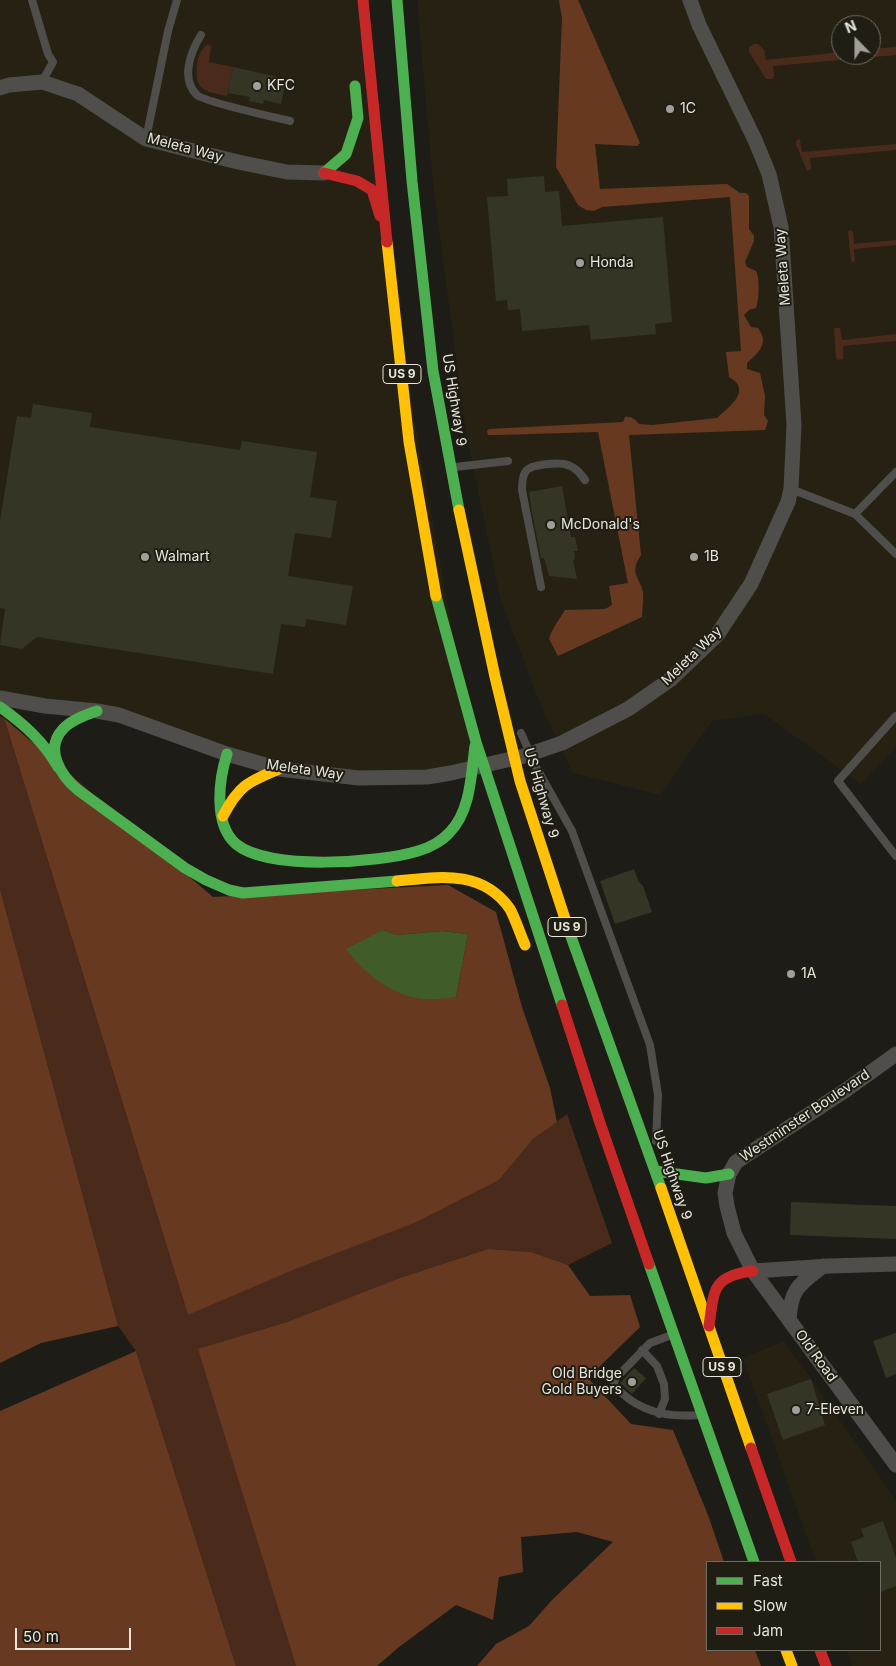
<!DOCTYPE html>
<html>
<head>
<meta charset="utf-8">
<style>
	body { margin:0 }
	#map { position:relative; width:896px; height:1666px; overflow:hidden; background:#1d1c16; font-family:Inter,sans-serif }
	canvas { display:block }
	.legend { position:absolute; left:706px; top:1561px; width:175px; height:90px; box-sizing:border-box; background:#201d13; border:1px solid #706d65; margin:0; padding:6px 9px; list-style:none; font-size:15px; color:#e8e5df }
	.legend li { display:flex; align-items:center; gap:10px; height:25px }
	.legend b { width:25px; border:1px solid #706d65 }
	.north { position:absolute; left:831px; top:15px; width:50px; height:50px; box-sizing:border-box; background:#201d13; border:1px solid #706d65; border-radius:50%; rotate:338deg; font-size:14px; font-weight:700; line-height:20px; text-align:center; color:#e8e5df }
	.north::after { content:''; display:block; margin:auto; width:18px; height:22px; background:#a19f99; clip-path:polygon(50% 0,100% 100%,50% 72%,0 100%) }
	.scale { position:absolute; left:15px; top:1628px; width:116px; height:22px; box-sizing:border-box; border:2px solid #e8e5df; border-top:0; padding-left:6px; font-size:15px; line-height:18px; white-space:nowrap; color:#e8e5df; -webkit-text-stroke:4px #201d13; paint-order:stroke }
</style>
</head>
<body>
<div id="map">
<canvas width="896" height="1666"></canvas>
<ul class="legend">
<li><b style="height:6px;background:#4caf50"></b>Fast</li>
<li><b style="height:6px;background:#ffc107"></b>Slow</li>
<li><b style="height:6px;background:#c62828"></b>Jam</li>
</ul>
<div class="north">N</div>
<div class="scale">50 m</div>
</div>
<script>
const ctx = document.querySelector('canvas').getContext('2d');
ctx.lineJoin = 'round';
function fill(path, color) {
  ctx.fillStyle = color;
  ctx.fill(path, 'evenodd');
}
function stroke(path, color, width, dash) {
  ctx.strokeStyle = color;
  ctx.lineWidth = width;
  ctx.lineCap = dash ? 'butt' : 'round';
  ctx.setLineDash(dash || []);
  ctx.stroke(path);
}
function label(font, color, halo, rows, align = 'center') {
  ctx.font = font + ' Inter,sans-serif';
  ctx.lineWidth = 4;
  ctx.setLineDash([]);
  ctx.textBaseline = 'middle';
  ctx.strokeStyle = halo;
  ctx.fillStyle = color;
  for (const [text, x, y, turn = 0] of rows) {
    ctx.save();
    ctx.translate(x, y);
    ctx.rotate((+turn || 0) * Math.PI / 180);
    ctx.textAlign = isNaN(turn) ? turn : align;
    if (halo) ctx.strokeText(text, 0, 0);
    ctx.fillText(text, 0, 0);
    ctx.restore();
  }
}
fill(new Path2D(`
	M0,0h363l29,293 85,474 -26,6 -172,-4 -160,-54 -119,-17z
	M417,0h479v748l-35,36 -97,-70 -52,7 -52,74 -87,-22 -32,-67 -41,-108 -35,-172 -32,-242zM841,25h30v30h-30z
	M784,1341l112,159v166h-44l-5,-16h33v-88h-64l-73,-204z`), '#272113');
fill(new Path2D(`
	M209,44l2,3 -2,15 24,5 -6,29c-8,-2 -20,-3 -26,-9 -9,-10 -4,-39 8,-43z
	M754,44h4l6,6 2,10 75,-8v3h30v-6l25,-2v8l-123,11 1,11 -2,2h-6l-17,-27v-5z
	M799,139l1,1 2,12 94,-8v6l-86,8 1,11 -4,2 -11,-27 1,-4z
	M850,230l3,2 1,12 42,-4v5l-42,4 1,12 -2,1 -2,-1 -3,-29z
	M834,328h6l2,12 54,-6v7l-53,5v13l-5,1 -2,-2z
	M0,716l4,2 184,597 311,-135 34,-41 34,-25 45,129 -44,22 -37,-13 -43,-3 -91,30 -110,43 -88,27 97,317h-60l-100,-315 -18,-25 -118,-437z`), '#4a2b1b');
fill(new Path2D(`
	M559,0h19l62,143 -3,3 -42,-2 5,45 127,-5 13,9h6l3,3v33l5,7v5l-9,21 2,5 9,4c4,7 3,30 0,37l-7,2 -5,5 7,12 7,1c12,16 0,25 -11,35v6l13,4 5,23 -1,19 4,6 -3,9 -136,5 12,120c-12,18 -2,21 2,37 1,5 -1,18 -1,25l-84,39 -9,-17c3,-11 10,-19 16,-29l40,-1 7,-4 -3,-19 19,-3 -30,-151 -101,3h-9l-1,-4 2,-2 134,-7 2,-5c7,-1 10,3 14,7l13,1 65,-7c12,-11 36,-28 12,-41l-3,-25 15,-1 -11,-154 -128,10 -8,4 -8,-1 -8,-5 -22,-38 6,-149z
	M4,718l209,179 235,-12 48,27 26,95 28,81 7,34 -24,17 -34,41 -85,43 -121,47 -105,45zM383,930l13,5 46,-4 26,3 -12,63z
	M0,889l118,437 -77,17 -41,20z
	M488,1249l43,3 37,13 22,31 40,-1 10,32 -52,51 43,46 42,6 35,85 16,47h-17v88h48l6,16h-284l19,-22 33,-18 23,-26 61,-58 -36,-10 -56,5 2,35 -24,5 -6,43 -37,-15 -57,42 -22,19h-81l-98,-317 89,-27 110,-43z
	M136,1351l100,315h-236v-255z`), '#683921');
fill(new Path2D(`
	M383,930l13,5 46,-4 26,3 -12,63c-12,1 -27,4 -39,1 -29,-5 -53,-26 -71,-49z`), '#415c2b');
fill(new Path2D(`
	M233,67l53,12 -5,25 -17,-4 -1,4 -14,-3 1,-4 -22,-4z
	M544,176l1,16 14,-1 3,35 101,-9 9,105 -17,2 1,10 -65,6 -2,-15 -67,6 -2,-22 -12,1 -1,-10 -11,1 -9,-104 21,-1 -1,-17z
	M33,404l59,9 -2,14 150,23 2,-9 75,11 -7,45 27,4 -6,37 -36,-5 -7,43 65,10 -7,39 -40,-6 -1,8 -24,-3 -8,50 -236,-37 -15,12 -22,-4 5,-36 -5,-1v-87l17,-105 14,2z
	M562,486l9,51h4l3,14h-4l1,8 -2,1 4,19 -28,-3 -5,-18h-3l-9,-45 -3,-21z
	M634,869l5,13 4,4 9,26 -37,12 -15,-43z
	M791,1202l105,4v33l-106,-4z
	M896,1333v41l-10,4 -13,-37z
	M634,1368l12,10 -14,16 -12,-11z
	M811,1379l14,46 -42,15 -16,-46z
	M883,1521l13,37v28l-16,6v-30h-22l-7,-20 13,-5 -3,-8z`), '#353526');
stroke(new Path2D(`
	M32,0l16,54 5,8 -11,20
	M201,35c-10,16 -21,44 -4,60 10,8 77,22 93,26
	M146,139l22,-108 9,-31
	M455,467l53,-6
	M896,472l-41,42 41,40
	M791,489l64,25
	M541,587l-19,-97c0,-6 0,-14 4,-19 5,-7 34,-9 42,-6 8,3 12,8 17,15
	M896,716l-58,65 58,75
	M521,733l15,34 36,64 78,214 8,50 -2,46
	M669,1336l-19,7 -35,36 -1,6c22,26 51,33 84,30
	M642,1350l15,16 7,18 1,15 -6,15`), '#504e4a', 8);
stroke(new Path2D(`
	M0,88l9,-3 33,-3 36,12 68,45 92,23 49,10 37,1
	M0,698l45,8 52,5 22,4 108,39 52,15 80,9 68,-1 24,-4 73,-17 38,-13 66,-34 43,-30 46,-44 34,-51 37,-82 3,-13 3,-64 -13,-198 -12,-53 -14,-34 -56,-115 -9,-25
	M896,1054l-50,36 -110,72 -7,12 -4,19 2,13 7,27 19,38 143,194
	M753,1271l77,-5 66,-2
	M789,1320c2,-32 10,-35 34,-54`), '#504e4a', 15);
stroke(new Path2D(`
	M397,0l15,181 21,190 26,139
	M324,173l22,-19 12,-36 -3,-32
	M436,596l40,146 86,263
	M0,707c24,17 43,34 58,60
	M97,711c-12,4 -26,9 -34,18 -19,20 -2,47 15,61l107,78 21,12 23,10 14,3 154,-12
	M227,754c-8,25 -14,70 9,90 32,27 143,19 182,7 11,-3 24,-10 32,-19 21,-22 21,-58 25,-86
	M569,931l92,257
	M655,1171l51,7 23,-4
	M649,1264l105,298`), '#4caf50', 11);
stroke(new Path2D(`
	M387,242l22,200 27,154
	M459,510l36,167 25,104 49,150
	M223,816c16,-31 25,-34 56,-47
	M397,881c42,-4 85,-12 113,28 6,11 10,25 15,36
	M661,1188l90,260
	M786,1650l6,16`), '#ffc107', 11);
stroke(new Path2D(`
	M363,0l24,242
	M324,173l33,8 15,9 8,26
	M562,1005l38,118 49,141
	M709,1326c5,-36 3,-50 44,-55
	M751,1448l40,114
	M820,1650l6,16`), '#c62828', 11);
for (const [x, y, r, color] of [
	[257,86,5,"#a19f99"],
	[670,109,5,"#a19f99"],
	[580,263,5,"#a19f99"],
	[551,525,5,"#a19f99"],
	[145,557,5,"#a19f99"],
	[694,557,5,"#a19f99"],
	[791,974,5,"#a19f99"],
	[632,1382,5,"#a19f99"],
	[796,1410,5,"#a19f99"]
]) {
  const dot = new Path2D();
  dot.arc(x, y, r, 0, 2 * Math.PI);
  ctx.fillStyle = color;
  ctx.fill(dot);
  stroke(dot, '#201d13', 2);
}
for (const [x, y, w] of [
	[402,374,38],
	[567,927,38],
	[722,1367,38]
]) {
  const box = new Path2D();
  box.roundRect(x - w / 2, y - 9.5, w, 19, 4);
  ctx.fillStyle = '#201d13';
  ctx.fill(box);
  stroke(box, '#e8e5df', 1);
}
label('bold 12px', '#e8e5df', null, [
	["US 9",402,374],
	["US 9",567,927],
	["US 9",722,1367]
]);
label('14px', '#e8e5df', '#201d13', [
	["KFC",267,86],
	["1C",680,109],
	["Honda",590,263],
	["McDonald's",561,525],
	["Walmart",155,557],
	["1B",704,557],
	["1A",801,974],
	["Old Bridge",622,1374,"right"],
	["Gold Buyers",622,1390,"right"],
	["7-Eleven",806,1410]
], 'left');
label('14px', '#e8e5df', '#201d13', [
	["Meleta Way",185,148,15],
	["Meleta Way",783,267,-94],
	["US Highway 9",454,400,81],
	["Meleta Way",692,656,-44],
	["Meleta Way",305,770,8],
	["US Highway 9",541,793,74],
	["Westminster Boulevard",805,1116,-34],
	["US Highway 9",672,1175,71],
	["Old Road",816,1356,54]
]);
</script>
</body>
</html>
